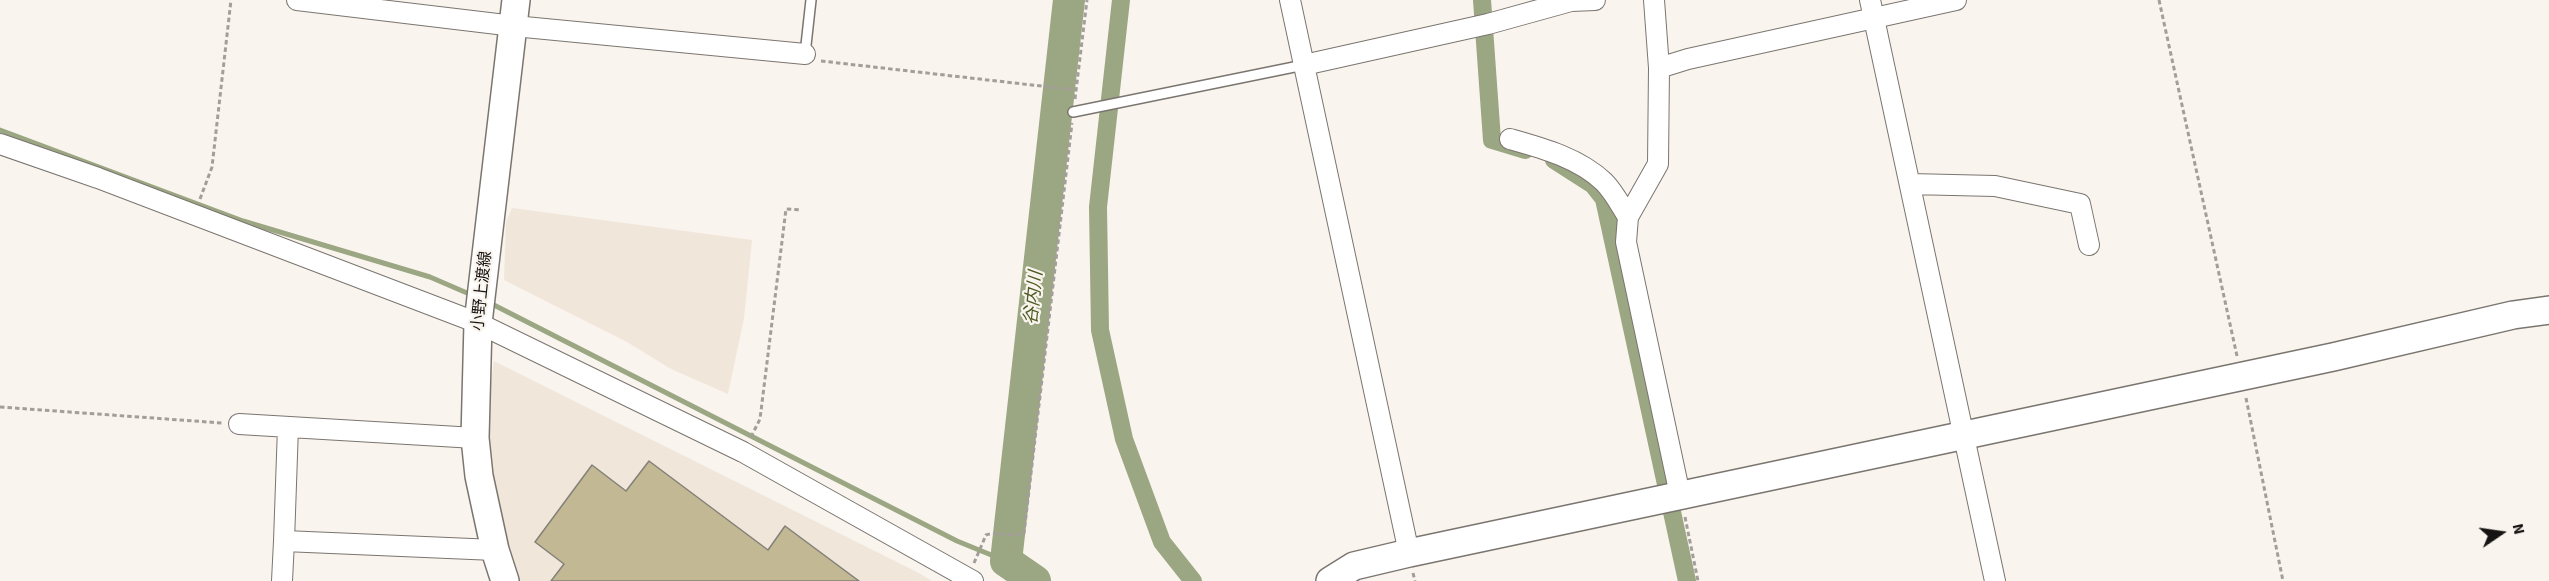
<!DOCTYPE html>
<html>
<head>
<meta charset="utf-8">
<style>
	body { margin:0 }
	#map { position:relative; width:2549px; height:581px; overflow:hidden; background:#faf4ee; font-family:"Source Sans 3",sans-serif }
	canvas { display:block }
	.north { position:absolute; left:2471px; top:503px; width:60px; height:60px; -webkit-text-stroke:4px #faf4ee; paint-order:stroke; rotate:77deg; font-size:16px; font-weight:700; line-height:24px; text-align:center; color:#161412 }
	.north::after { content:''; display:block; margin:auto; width:21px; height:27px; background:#161412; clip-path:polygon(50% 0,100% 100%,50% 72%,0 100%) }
</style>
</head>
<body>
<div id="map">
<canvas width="2549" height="581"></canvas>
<div class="north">N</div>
</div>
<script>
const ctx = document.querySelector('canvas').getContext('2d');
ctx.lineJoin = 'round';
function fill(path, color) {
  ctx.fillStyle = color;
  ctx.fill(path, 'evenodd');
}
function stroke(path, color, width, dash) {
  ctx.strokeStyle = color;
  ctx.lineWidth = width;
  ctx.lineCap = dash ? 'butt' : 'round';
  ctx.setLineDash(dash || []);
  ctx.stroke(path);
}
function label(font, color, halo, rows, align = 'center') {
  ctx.font = font + ' "Source Sans 3","Noto Sans JP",sans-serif';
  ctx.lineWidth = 4.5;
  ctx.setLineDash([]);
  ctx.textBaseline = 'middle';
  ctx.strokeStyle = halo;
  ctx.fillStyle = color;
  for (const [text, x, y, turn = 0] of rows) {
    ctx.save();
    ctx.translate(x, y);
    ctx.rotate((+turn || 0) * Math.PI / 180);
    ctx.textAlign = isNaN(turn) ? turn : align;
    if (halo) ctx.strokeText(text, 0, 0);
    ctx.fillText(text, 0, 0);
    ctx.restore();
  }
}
fill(new Path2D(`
	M512,208l240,32 -8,78 -16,76 -57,-25 -44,-27 -123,-62 2,-58z
	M494,361l425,212 13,8h-420l-28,-148z`), '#f1e6da');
fill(new Path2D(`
	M626,493l142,59 88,29h-303l12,-16 -29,-23z`), '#0003');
stroke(new Path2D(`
	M0,130l243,91 187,56 44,19
	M488,302l469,239 49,20`), '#9ba682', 5);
stroke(new Path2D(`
	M1121,0l-23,207 2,123 24,109 38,103 31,39
	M1482,0l10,140 33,10
	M1554,160l39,25 11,14 83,382`), '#9ba682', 18);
stroke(new Path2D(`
	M1035,581l-29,-20 63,-561`), '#9ba682', 32);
const building = new Path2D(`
	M649,461l119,89 17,-24 74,55h-308l13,-17 -29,-22 57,-77 34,26z`);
fill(building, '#c2b893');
stroke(building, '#83817a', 1.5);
const lane = new Path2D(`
	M805,54l6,-54
	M1073,112l231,-47`);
const street = new Path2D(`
	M297,0l217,26 291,28
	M1290,0l119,553
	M1654,0l5,68 -1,96 -30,53 -2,25 54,253
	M1870,0l125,581
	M1304,65l184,-41 83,-23 24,-1
	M1659,68l29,-9 268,-59
	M1510,139c32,9 69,19 94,43 10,10 17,24 24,35
	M0,144l98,34 380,145 265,129 230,129
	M1910,184l85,2 85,18 9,41
	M239,424l236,14
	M288,427l-4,114 211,9
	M282,581l2,-40`);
const secondary = new Path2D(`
	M505,581l-10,-31 -16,-74 -4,-38 3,-115 38,-323
	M1330,581l24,-15 55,-13 924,-196 180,-42 36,-5`);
stroke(lane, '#7b7570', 12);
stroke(street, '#7b7570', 22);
stroke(secondary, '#7b7570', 30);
stroke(new Path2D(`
	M2159,0l78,356
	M821,61l255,29
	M1075,99l12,-99
	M200,199l12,-32 19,-167
	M2246,398l37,183
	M0,407l222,16
	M751,437l9,-18 26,-210 15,1
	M1685,517l13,64
	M974,563l12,-28c13,-4 26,3 38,-2l48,-410
	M1413,573l2,8`), '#a39e9a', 3, [4.5, 3]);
stroke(lane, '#fff', 9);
stroke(street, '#fff', 20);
stroke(secondary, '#fff', 27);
label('16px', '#161412', '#faf4ee', [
	["小野上渡線",483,291,-84]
]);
label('italic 18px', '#4d5b23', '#faf4ee', [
	["谷内川",1035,298,-84]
]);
</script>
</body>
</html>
